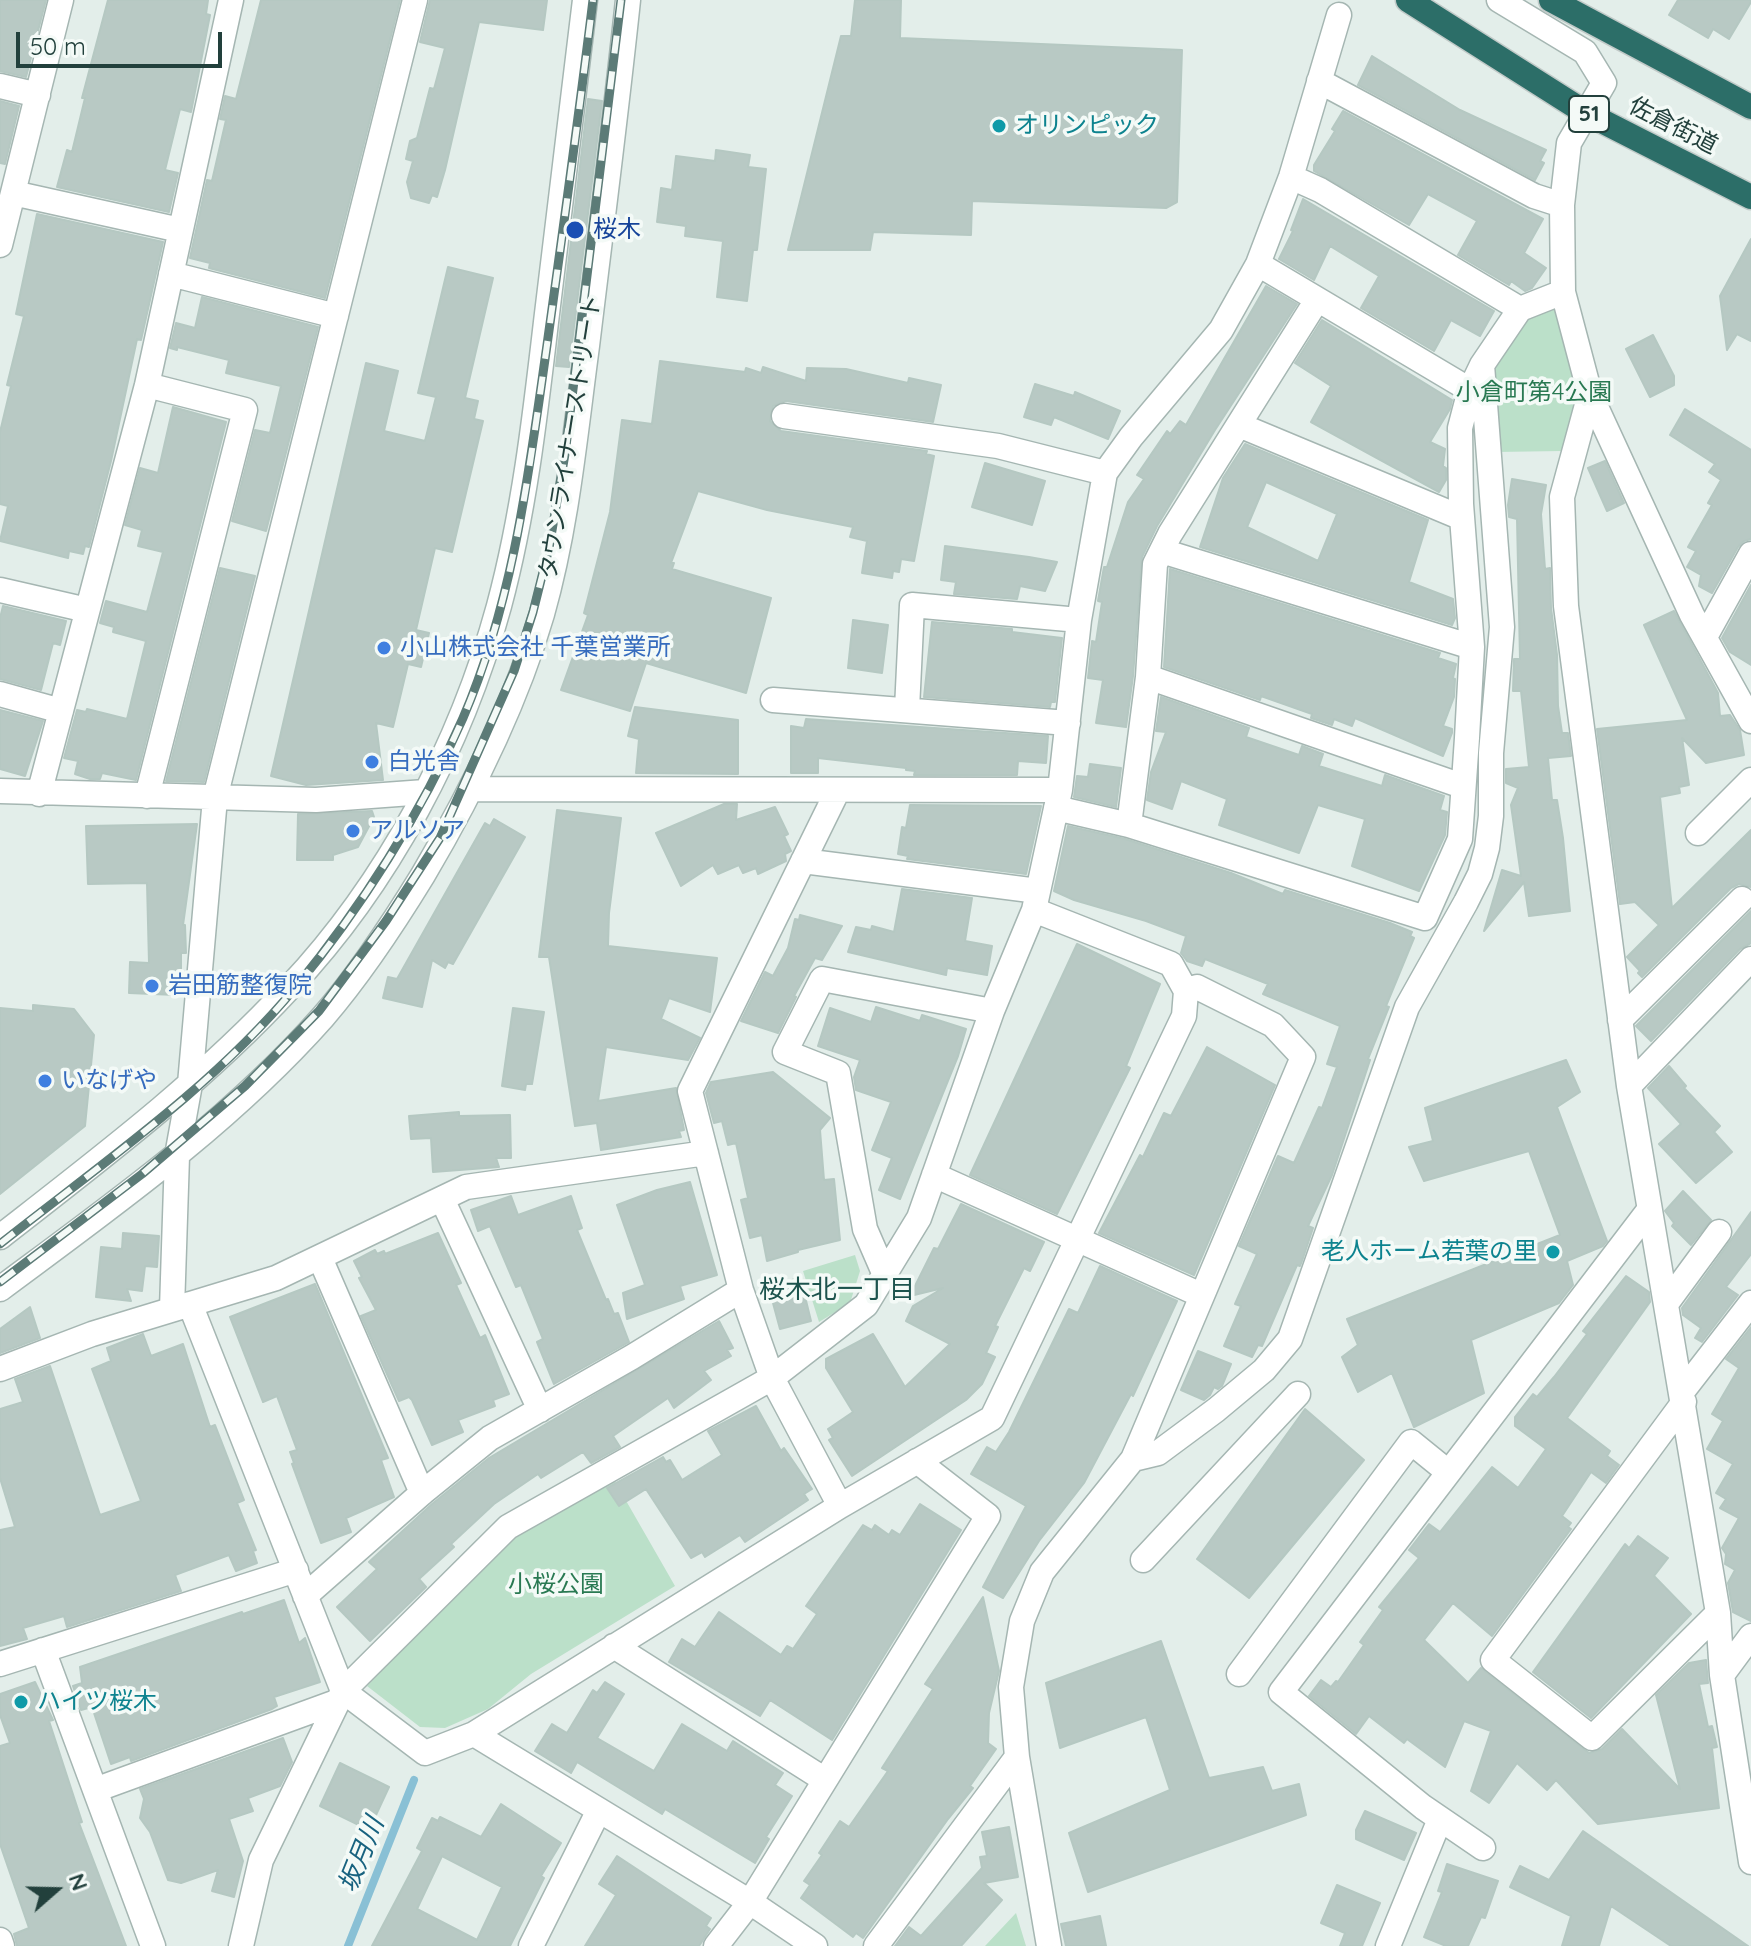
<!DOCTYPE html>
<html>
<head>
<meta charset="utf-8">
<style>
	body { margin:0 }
	#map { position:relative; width:1751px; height:1946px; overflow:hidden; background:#e3eeea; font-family:Quicksand,sans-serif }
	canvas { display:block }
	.north { position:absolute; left:16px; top:1850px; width:80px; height:80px; -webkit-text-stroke:6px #f4faf7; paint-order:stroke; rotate:70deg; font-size:22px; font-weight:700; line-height:32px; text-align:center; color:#22403c }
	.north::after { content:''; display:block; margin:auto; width:28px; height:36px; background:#22403c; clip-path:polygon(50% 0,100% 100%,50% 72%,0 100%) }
	.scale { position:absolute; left:16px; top:32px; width:206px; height:36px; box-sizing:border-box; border:4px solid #22403c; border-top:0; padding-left:10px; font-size:24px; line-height:28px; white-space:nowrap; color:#22403c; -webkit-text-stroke:6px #f4faf7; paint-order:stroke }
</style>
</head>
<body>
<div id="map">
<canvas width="1751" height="1946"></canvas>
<div class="north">N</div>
<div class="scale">50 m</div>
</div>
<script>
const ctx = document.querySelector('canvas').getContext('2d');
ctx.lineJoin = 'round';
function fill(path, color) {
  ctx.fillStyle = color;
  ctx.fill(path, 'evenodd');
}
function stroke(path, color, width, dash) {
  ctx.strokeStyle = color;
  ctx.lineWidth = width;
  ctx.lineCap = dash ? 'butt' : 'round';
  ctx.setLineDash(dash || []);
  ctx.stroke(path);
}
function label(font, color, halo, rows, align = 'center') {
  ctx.font = font + ' Quicksand,"Noto Sans JP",sans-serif';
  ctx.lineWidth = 7;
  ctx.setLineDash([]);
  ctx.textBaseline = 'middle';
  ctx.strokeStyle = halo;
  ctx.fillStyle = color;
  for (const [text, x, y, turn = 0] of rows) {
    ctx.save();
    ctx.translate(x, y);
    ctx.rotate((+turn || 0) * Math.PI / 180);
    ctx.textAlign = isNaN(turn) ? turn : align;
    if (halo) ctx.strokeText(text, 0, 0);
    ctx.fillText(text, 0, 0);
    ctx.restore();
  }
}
fill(new Path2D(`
	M1558,303l20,91 -16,57 -66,1 -7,-87 34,-54z
	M855,1255l5,16 -10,32 -31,19 -16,-51z
	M613,1478l62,108 -144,88 -43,35 -43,19 -25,-1 -53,-41 138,-144z
	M1016,1913l10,33h-41z`), '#bbe0c9');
stroke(new Path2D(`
	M348,1946l66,-166`), '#89c0d5', 8);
const building = new Path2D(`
	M0,0h46l-20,77 -26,-6z
	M108,0h100l-2,14 4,1 -19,97 -11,-3 -15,61 13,3 -9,39 -112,-25 10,-37 5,2 13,-54h-3z
	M261,0h139l-75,298 -116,-30 1,-5 -20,-5 17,-78 5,1 14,-61 -6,-1 5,-23 11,3z
	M430,0h117l-4,30 -64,-8 -34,148 -8,27 -5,-2 -3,8 -18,-5 -4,-16 6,-21 -7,-2 4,-18 7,-3 13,-50 4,1 11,-41 -25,-6z
	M855,0h46l-1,38 282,12 -5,152 -11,6 -194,-7 -1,34 -98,-3 -3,18h-82l53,-214h10z
	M1678,0h73v2l-22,37 -16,-10 -5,9 -39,-23z
	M1372,56l88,54 86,40 -6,11 4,2 -9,17 -177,-95z
	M588,99l14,2 -33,266 -13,-1z
	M0,101l19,5 -14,58 -5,-1z
	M1343,111l200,108 -19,34 22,15 -14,20 -7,3 -14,-10 -2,4 -51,-30 19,-34 -7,-4 -42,-23 -19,31 -95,-54v-6l21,-34 -3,-2z
	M716,150l34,5 -2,12 18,2 -9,81h-4l-6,51 -30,-4 6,-56 -38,-5 1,-10 -29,-4 4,-34 11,2 4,-34 39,5z
	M1303,199l191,112 -14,25 -29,-16 -17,31 -73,-43 18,-32 -49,-30 -16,34 -35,-21 14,-28 -2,-1z
	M37,214l126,28 -22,98 -4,-1 -26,122 -22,86 -4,-1 -2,8 -14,-3 -1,7 -68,-17 8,-35 -8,-2v-72l11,-46 -4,-1 17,-69 -8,-2z
	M1751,239v102l-14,-7 -10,16 -7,-54z
	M448,267l45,11 -28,120 13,3 -4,18 9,2 -31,131 -17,-4 -19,82 13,3 -8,34 -13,-3 -15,63 -17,-4 7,57 -77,5 -35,-9 95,-413 32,8 -14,60 41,10 11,-44 -18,-4z
	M1266,286l31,18 -82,126 -58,96 -15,31 -9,119 -7,51 -30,-4 7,-43 -15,-2 4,-37 4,1 6,-40 -4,-1 6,-34h3l21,-65 16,-23 -7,-4 30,-44 3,3 10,-13 6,4z
	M202,297l116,30 -52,204 -34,-10 23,-91 15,3 11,-47 -55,-13 3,-13 -52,-13v3l-7,-2 6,-25 19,5z
	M1322,320l130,80 -2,9 -20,33 15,7 -2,17 3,2v12l-7,12 -128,-70 20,-36 -36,-23z
	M1653,335l21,41v9l-24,12 -24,-48z
	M660,361l85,11 1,-4 15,5 2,-6 43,14 1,-13 39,1 62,14 1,-5 32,7 -8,37 -147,-21 -13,5 -3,15 11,10 146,20 -1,3 8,2 -20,105 -13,-2 -2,13 -6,-1 -1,7 -30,-5 5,-32 -17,-4 3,-10 -86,-17 -69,-19 -27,72h3l-2,6 99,29 -25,95 -100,-30 -16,48 -69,-21 27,-75 -4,-2 26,-101 12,-92 30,4z
	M1035,384l39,12 1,-4 45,19 -12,28 -54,-22 -3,8 -27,-8z
	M173,407l53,15 -90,358 -34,-7 -2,6h-10l-15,-5 3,-13 -14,-3 13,-48 9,2 1,-3 40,10 19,-78 -33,-9 1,-5 -14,-4 6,-22 41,11 16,-60 -25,-6 4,-16 -17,-5 15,-57 18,5z
	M1685,409l66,41v89l-7,2 -6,6 -26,46 -13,-7 2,-11 -14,-8 9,-16 -8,-4 24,-42 -4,-2 13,-23 -12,-8 6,-8 -45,-29z
	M1245,444l183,76 -19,62 44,17 2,19 -3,7 -252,-78 23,-69zM1266,482l71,32 -19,47 -71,-34z
	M1605,461l19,42 -17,8 -19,-43z
	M985,463l60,18 -13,44 -60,-18z
	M1512,479l34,6 -5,29 4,55 5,-1 1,40 6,47 1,51 4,27h6l3,23 -23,2 4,42h5l6,38 7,73 -41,5 -5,-34 -40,49 18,-61 19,6 -10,-71 7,-17 -12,-5v-14l23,-2 -8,-76h-8l1,-32h6l-3,-140 -8,-2 -1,-12z
	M945,546l84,11 28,5 -12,29 -25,-5 -3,13 -63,-5 2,-12 -15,-2z
	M220,568l35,8 -51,206 -38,-1z
	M1170,569l270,84 -2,5 18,6 -3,14 2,1 -1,18 -11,29 9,3v4l-9,23 -88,-38 -3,8 -18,-7 -2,6 -21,-7 1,-4 -51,-18 -1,4 -96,-33z
	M1751,585v80l-21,-13 -8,-14z
	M3,606l63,15 -6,24 -7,-2 -12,47 -41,-11v-61z
	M1674,611l44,82 2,23 10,-1 10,15 4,25 -38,8 -24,-25 7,47 -10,2 1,6 -20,4 12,111 79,-78v57l-12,-3 -8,4 -89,89 -4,-4 2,-2 -13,-14 32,-32 -24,-23 -15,2 -23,-175 90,-9 -43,-95z
	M853,620l35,5 -6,48 -34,-5z
	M932,622l80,7v3l50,6 -7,64h-4l-1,5 -126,-10z
	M1161,697l88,31 -3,9 53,18 3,-9 21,8 -4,12 63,20 3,-11 59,21 -4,14 7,2 -2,23 -26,56 -67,-25 13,-47 -47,-14 -19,48 -80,-28 8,-26 -46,-18 -9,28 -25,-9 4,-28 15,-40 -10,-1z
	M635,707l103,13v54l-102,-1 3,-34 -11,-3z
	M0,710l43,11 -18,55 -25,-7z
	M806,719l242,17 -2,27 -28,-2 -1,14h-103l1,-4 -9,-1v-2l-88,-10v15h-27v-47l13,2z
	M1090,764l31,4 -5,39 -42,-10 3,-21 11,1z
	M724,804h13l-1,16 39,-13 13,27 -4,2 7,15 -6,3 1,7 -28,13 -2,-6 -13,5 -4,-8 -21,9 -5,-9 -32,21 -25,-53z
	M910,805l131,1 -15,68 -119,-15 1,-3 -10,-2 4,-27 4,1z
	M557,810l64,8 -12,95 -1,33 109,12 -7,54 -41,-14 -8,21 39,19 -12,22 -82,-13 -8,54 78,-13 8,42 -5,1 2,6 -80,13 -4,-27 -22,3 -26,-169h-10z
	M372,811l2,6 -16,30 -25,8v5h-36l1,-46z
	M494,819l31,18 -72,127 -5,-2 -3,6 -13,-8 -10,47 -39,-9 5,-21 9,2 88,-156 5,3z
	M197,824l-14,101h2l1,28h-5v26h-5v16l-47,-2 1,-31 19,1 -2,-80 -59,1 -2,-58z
	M1068,826l57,13 106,34 52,21 2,-4 105,33 22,9 -2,4 4,2 -28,68 3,1 -21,52 2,1 -38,115 -24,51 5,2 -11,33 -2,5 -3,-1 -35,81 -4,-1 -6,12 -28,-11 17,-40 -6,-2 22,-50 -18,-8 39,-90 16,7 25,-56 3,1 15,-41 -10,-3 13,-38 -77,-32 5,-10 -63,-25 -3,7 -15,-5 -6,-8 5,-17 -40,-15 -72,-21 -20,-9z
	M902,889l70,9 -7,43 27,5 -5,29 -40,-7 -1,7 -98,-23 8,-25 15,3 1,-4 22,6z
	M1751,911v32l-11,6 -89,92 -15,-15z
	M800,915l42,11 -20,34 -7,-2 -21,38 2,1 -18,36 -37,-12 24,-49 8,4 15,-28 7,-29 4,1z
	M1077,944l83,40 -34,82 4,2 -73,146 -87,-39z
	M33,1005l41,4 20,26 -9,91 -85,68v-186l33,3z
	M876,1007l44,14 2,-6 44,14 -8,27 -58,143 -21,-9 13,-32 -20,-8 19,-48 -35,-12 -2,-13 6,-17 -42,-14 12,-38 41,14z
	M513,1008l31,4 -12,72h-6l-1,6 -23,-4z
	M1207,1047l68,38 -81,190 -95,-42 41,-78 3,2 21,-44 7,3z
	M1566,1060l14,32 -23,15 50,134 -4,5 -36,15 6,24 -14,18 -88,37 13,53 -70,34 -22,-54 -34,19 -16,-35 16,-12 -11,-26 213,-84 -31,-84 -105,30 -15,-34 24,-6 -8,-33z
	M1669,1066l17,20 -2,2 36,38 -6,6 18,20 -36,31 -37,-39 22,-20 -33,-36z
	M773,1072l57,46 -10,12 4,50 10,-1 6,61 -42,10v2l-31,9 -5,-26 -12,3 -9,-38 7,-2 -12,-55 -8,2 -6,-24 -8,2 -8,-30 5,-11z
	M459,1112v4l51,-1 1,43h-15l3,9 -66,5 -2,-34 -20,1 -2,-23z
	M690,1182l27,93 -37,11 4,13 -57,20 -4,-26 22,-8 -28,-80 40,-15z
	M1683,1191l28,29 -20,25 -19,-19 2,-3 -9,-12z
	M511,1196l7,19 53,-19 11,32 -5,2 29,70 2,-1 6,15 4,-1 11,29 -75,42 -17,-42 6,-3 -22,-54 -5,2 -26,-61 -12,5 -7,-21z
	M961,1204l83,38 -14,29 -6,-3 -29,58 3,1 -12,26 9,4 -13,27 -16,16 -114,76 -23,-36 4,-2 -5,-9 25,-17 -27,-44v-9l47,-25 32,53 45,-43 -44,-23 7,-15 30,-18 -33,8 24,-48 4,1z
	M1751,1212v42l-25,33 12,8 -36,47 -7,-4 6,-10 -18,-13 -1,-7z
	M123,1233l36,3 -2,31 -12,-1 -3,25 -15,-2 4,12 -35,-4 5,-50 21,2z
	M438,1233l23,50 -5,2 24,53 5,-3 24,59 -16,6 2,6 -37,14 5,12 -31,13 -20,-45 -3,-3 -10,4 -38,-85 15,-6 -17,-32 3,-1 -8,-16 21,-11 2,4 7,-3 1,3z
	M1100,1266l77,35 -44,95 -2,-2 -47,89 -45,58 -36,57 -20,-11 43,-81 -55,-32 16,-27 9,5 13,-20 60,-123 9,4z
	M800,1276l11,45 -31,8 -10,-37z
	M1626,1276l23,16 1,10 -83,116 43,33 -3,5 12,9 -13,18 -15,-11 -29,44 9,7 -3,4 3,2 -79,107 -39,-33 -29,37 44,43 13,-15 108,85 13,-4 20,-20 58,60 -24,-94 33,-32 17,-3 2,23 -9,1 9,43 4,-1 5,21 -5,1 7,60 -121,16 -42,-44 -9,10 -30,-27 -28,40 -18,-12 20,-60 -27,-10 -19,46 -38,-28 -3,4 -35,-27 -13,18 -47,-38 12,-16 10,7 5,-6 2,1 26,-37 -4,-3 23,-32 -4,-3 40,-49 -10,-8 20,-26 11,8 52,-65 26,21 28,-39 -31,-23v-9l18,-23 4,3 17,-20 33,-43 -4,-3z
	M315,1284l73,174 -7,2 13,37 -48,21 5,14 -30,11 -29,-79 2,-1 -4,-11 7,-2 -20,-54 -14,6 -33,-85z
	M30,1307l10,31 -40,15v-24z
	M719,1321l14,27 -6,2 4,6 -27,15 7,9 -37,28 -6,-10 -55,38 7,11 -29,16 -8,-11 -42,26 -3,-4 -44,30 -43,40 3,3 -35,32 7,8 -56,54 -33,-34 40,-38 -8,-7 63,-58 57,-46z
	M1751,1327v294l-18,-9 -5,-29 7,-13 -10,-6 1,-10 -4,-6 17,-30 -19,-10 6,-9 -10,-6 17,-29 -26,-15 16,-28 -11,-7 27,-46 -13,-9z
	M143,1334l8,22 32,-12 27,83 5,-2 29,75 -7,3 19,47 -3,1 4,12 -21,8 -7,-16 -54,20 6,16 -114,36 -3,-11 -41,12 4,11 -27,7v-116l15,-3 -15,-49v-69l23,-7 -8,-23 35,-13 50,149 41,-14 -49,-132 19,-8 -4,-13z
	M1198,1351l33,13 -9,22 -4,3 -4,-2 -4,8 -6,5 -23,-10z
	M756,1406l25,45 3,-3 28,41 -8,5 4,6 -63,42 -5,-7 -35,22 -3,-5 -11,6 -45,-69 -27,17 -12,-18 56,-31 3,5 4,-2 12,20 40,-25 -14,-24z
	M1305,1409l59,51 -115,138 -52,-39z
	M920,1504l41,26 -129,210 -62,-40 -10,16 -91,-54 13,-23 13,8 24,-35 62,43 6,-9 6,3 24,-35 -11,-8 57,-81 9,5 3,-5 14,10 3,-5 8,5z
	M1638,1536l30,22 -14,18 37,38 -100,104 -58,-46 92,-128 4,4z
	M983,1597l16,74 -10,42 -1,30 8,6 -26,37 3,2 -25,31 -85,119 -7,-5 -3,4 -52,-39 9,-13 -6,-4 18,-26 -3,-2 21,-32 9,6 39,-56 -6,-3 51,-79 -8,-5z
	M284,1600l15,43 6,-5 15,44 -46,15 3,9 -5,3 -141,52 -1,-4 -19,7 -19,-57 -11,3 -8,-24 9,-3 -2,-16 162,-55 1,2z
	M1161,1641l48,137 54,-11 9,24 27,-7 7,31 -218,77 -19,-59 101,-43 -24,-73 -86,31 -14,-65z
	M35,1682l18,38 -4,1 33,101 -3,1 47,123h-109l-3,-12 15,-6 -29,-84v-98l10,-3 -10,-28v-21z
	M605,1682l19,12 -27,44 57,33 28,-47 45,27 6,-10 50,32 -8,12 17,11 -26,41 3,2 -14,24 -90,-54 -3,5 -85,-52 -6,11 -36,-22 17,-27 15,9 26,-43 4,3z
	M283,1738l9,24 -12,24 -32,12 5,13 -24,8 14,42 -9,36 -22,-6 6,-21 -37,13 -13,-3 -18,-48 -10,-14 4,-19 -4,-10z
	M340,1763l49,24 -20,43 -49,-24z
	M501,1804l60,39 -20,33 3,2 -34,68h-138l50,-95 -5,-3 15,-30 6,3 2,-4 41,20zM442,1856l60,31 -25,53 -60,-31z
	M1365,1811l51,22 -12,27 -48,-21v-9z
	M1009,1827l9,50 -34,6 18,17 -41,46h-66l14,-19 12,9 61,-68 -2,-11 7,-1 -5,-24z
	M1583,1831l165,115h-77l-60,-40 -12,40h-37l9,-30 -61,-29 10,-21 29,14z
	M617,1856l94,62 -5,8 4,3 -11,17h-114l31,-51 -17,-11z
	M1447,1864l51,17 -13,37 -4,-1 -13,29h-22l-22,-9 18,-45 -4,-1z
	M1337,1885l43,18 -18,43h-22l5,-13 -24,-10z
	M1100,1916l6,30h-40l-5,-22z`);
fill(building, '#b8c9c4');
stroke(building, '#b5c8c2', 2);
const minor = new Path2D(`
	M1499,0l86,52 19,31 -35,60 -7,62 1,87 27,102 102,221 59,106
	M1319,81l215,115 28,9
	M0,86l38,9
	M1291,177l29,13 200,119
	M13,193l167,37
	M0,245l61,-245
	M1258,264l212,126
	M171,274l165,42
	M147,385l98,25 -98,386
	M1590,394l-28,103 4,109 63,480 89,527 4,62 29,187
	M784,416l214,30 107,27
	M1239,425l223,93
	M1162,551l310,96
	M0,590l87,20
	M1705,637l46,-83
	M1148,677l314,109
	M0,694l61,17
	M773,700l295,23
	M907,709l5,-104 167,15
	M472,789l588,1
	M838,790l-148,301 51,199 31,88 68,128
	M0,791l316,9 109,-8
	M39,794l108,-409 84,-385
	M1056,808l73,17 296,93 35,-79 7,-101 5,-91 -11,-143 -1,-76 10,-38 12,-25 38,-56 43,-17
	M1129,825l19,-148 7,-113 15,-30 147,-234
	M1698,833l53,-53
	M803,861l235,30
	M1620,1020l122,-121
	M1629,1086l122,-127
	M934,1175l267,120
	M442,1199l98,211
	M0,1237c100,-78 202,-155 289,-249 99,-105 172,-243 210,-382 25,-93 36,-189 47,-284 13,-107 26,-215 39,-322
	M320,1258l102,235
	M885,1275l-20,-46 -27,-156 -53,-21 37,-73 170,32
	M0,1289c113,-84 229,-166 323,-272 38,-44 70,-93 100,-142 49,-83 92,-169 119,-261 25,-88 33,-179 45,-268 14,-116 29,-231 41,-346
	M190,1304l153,387 82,62 49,-19 366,-228 152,-88 192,-402 2,-25 -15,-27 -137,-54
	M1666,1304l53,-72
	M172,1309l5,-153 13,-72 25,-286 200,-798
	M0,1369l92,-35 184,-56 190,-91 240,-34
	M1682,1392l69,-89
	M1684,1402l-191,258 99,78 126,-125
	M1133,1459l170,-402 -30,-32 -76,-38 -11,4
	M1143,1560l155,-166
	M305,1596l117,-103 68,-55 142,-81 109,-67
	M614,1646l211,134
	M43,1650l110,296
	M0,1664l296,-94
	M1239,1674l172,-232 37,30
	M1722,1675l29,-39
	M474,1734l276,168 65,44
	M95,1790l244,-89
	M1483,1848l-60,-41 -142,-115 368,-482
	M0,1940l2,6
	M241,1946l20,-86 82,-169 165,-164 264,-149 94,-73 53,-87 73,-207 42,-101 26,-120 19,-170 26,-147 26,-36 90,-107 37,-66 33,-87 48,-162
	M531,1946l68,-136
	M716,1946l34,-44 238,-386 -71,-55
	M876,1946l141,-189
	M1049,1946l-32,-189 -6,-70 11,-66 20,-49 91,-113 25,-6 58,-43 48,-40 26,-31 117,-332 59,-105 14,-28 7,-26 4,-32v-63l11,-126 -20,-262
	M1388,1946l52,-127`);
const highway = new Path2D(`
	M1408,0l178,113 165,84
	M1551,0l200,107`);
stroke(minor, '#a5b6b2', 27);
stroke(highway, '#c1cac8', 27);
stroke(minor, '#fff', 24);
stroke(highway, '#2c6e68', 24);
const rail = new Path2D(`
	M0,1244c101,-80 212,-156 295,-256 66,-80 126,-174 168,-270 51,-118 66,-247 84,-373 16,-115 32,-230 46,-345
	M0,1282l142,-108 103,-88 74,-75 67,-90 54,-83 74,-167 19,-59 16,-64 16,-94 56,-454`);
stroke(rail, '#5c7b77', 9);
stroke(rail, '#f4faf7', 6, [18]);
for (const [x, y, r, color] of [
	[999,126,8,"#0f9aa8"],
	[575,230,10,"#1a4fb4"],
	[384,648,8,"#3f7fe0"],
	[372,762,8,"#3f7fe0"],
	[353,831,8,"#3f7fe0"],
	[152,986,8,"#3f7fe0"],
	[45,1081,8,"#3f7fe0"],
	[1553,1252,8,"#0f9aa8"],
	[21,1702,8,"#0f9aa8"]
]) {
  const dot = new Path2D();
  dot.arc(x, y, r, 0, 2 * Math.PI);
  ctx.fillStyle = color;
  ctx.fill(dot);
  stroke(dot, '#f4faf7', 3);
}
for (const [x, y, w] of [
	[1589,114,40]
]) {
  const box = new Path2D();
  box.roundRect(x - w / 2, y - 18, w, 36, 6);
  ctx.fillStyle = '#f4faf7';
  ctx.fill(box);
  stroke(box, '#22403c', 2);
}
label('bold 22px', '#22403c', null, [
	["51",1589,114]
]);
label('24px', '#0d838f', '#f4faf7', [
	["オリンピック",1015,126],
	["老人ホーム若葉の里",1537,1252,"right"],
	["ハイツ桜木",37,1702]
], 'left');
label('24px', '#22403c', '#f4faf7', [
	["佐倉街道",1673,126,27],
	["タウンライナーストリート",571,437,-81]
]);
label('24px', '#164399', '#f4faf7', [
	["桜木",593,230]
], 'left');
label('24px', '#297952', '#f4faf7', [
	["小倉町第4公園",1534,393],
	["小桜公園",556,1585]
]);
label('24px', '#366cbe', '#f4faf7', [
	["小山株式会社 千葉営業所",400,648],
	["白光舎",388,762],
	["アルソア",369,831],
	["岩田筋整復院",168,986],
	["いなげや",61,1081]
], 'left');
label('26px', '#1c534d', '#f4faf7', [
	["桜木北一丁目",837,1290]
]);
label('italic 26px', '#18627f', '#f4faf7', [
	["坂月川",362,1855,-68]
]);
</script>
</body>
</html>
